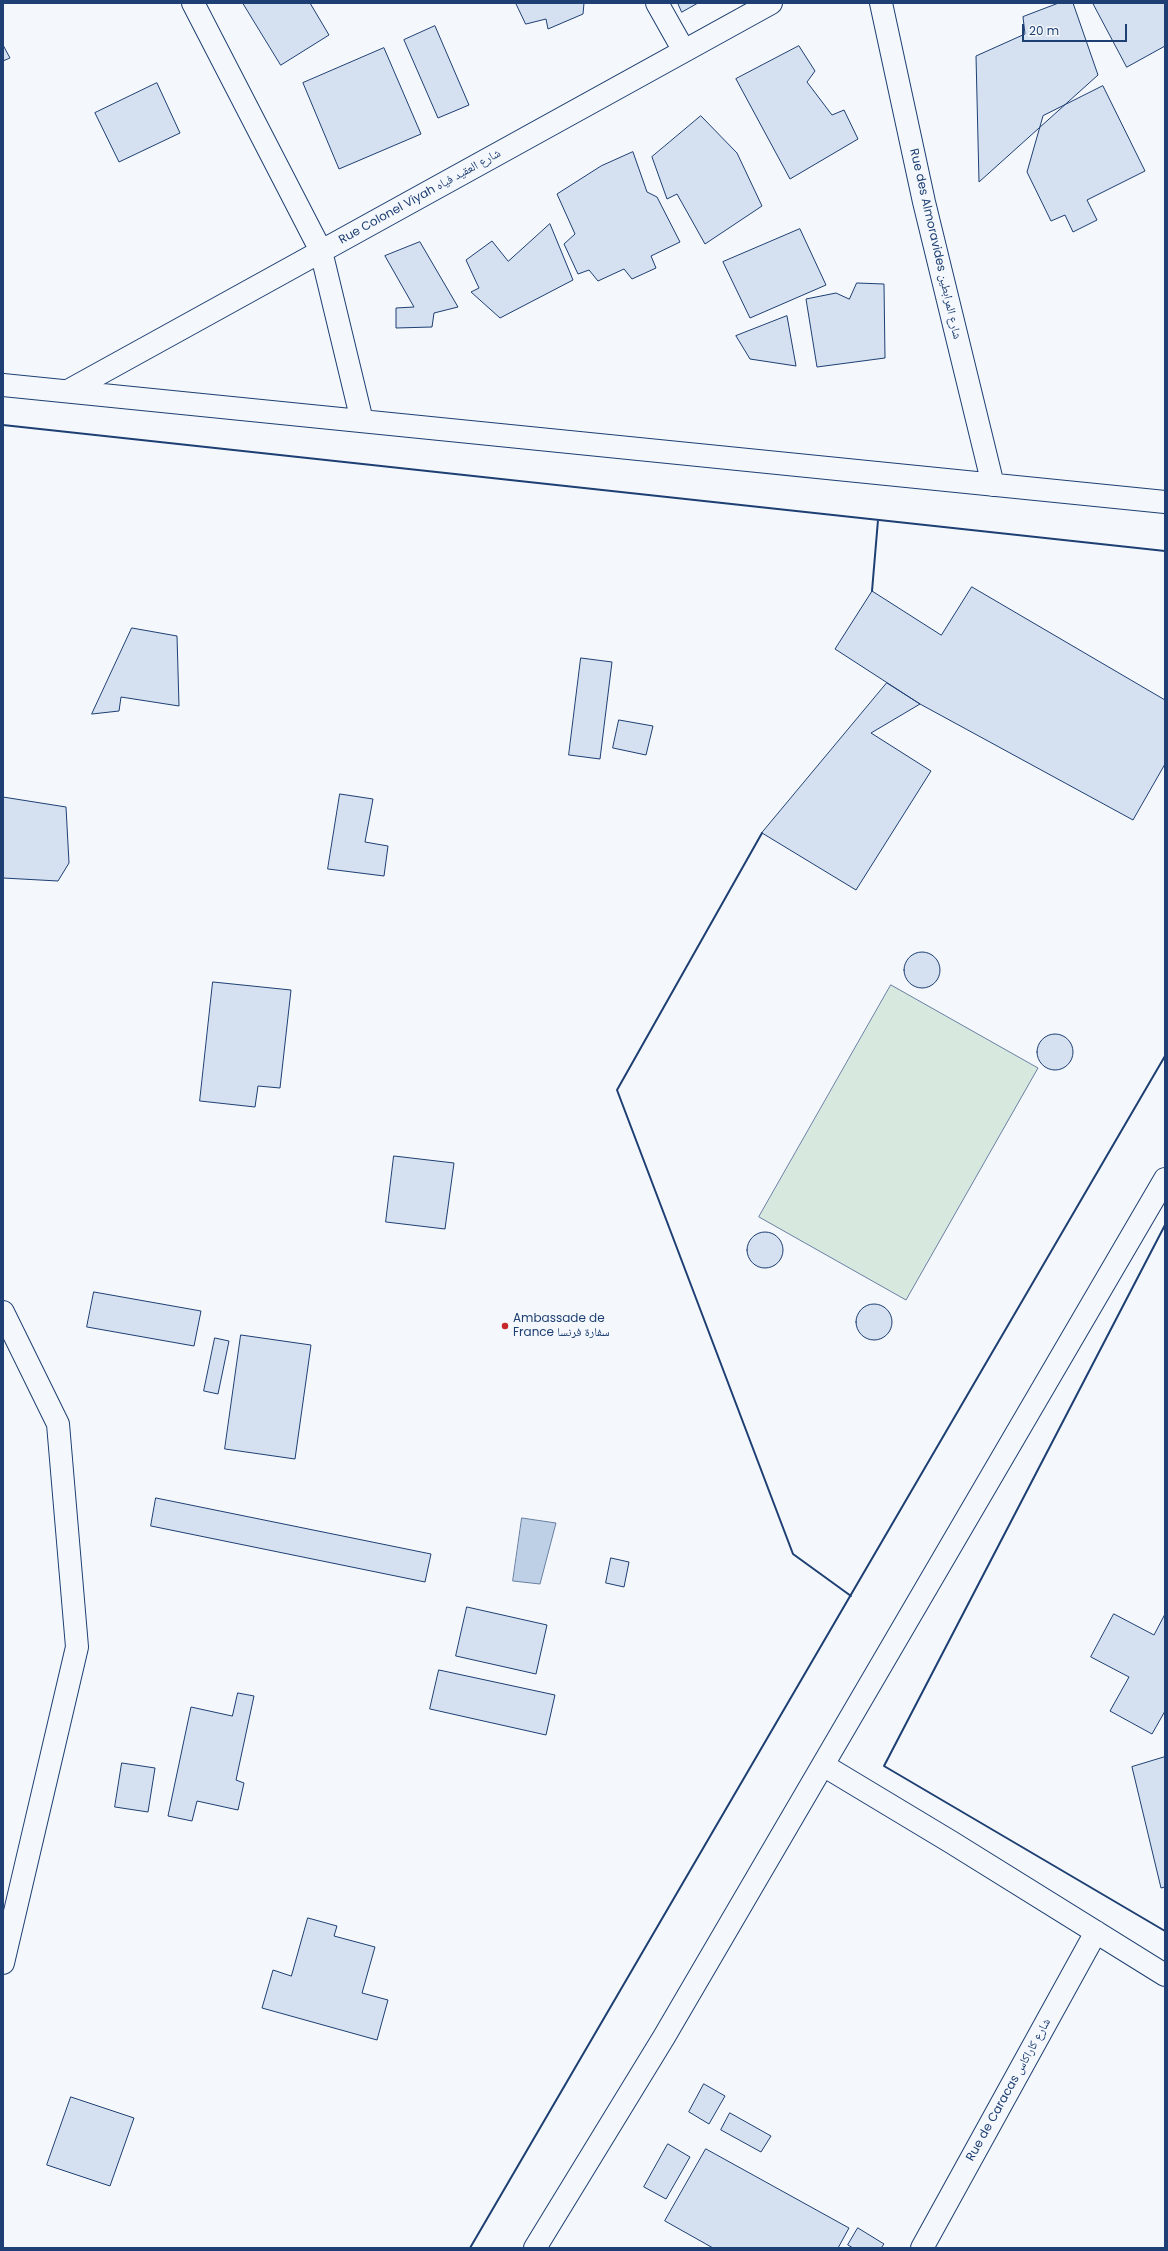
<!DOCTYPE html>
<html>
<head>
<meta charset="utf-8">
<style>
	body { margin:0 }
	#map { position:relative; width:1168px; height:2251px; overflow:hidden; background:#f4f7fb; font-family:Poppins,sans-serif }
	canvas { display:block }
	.frame { position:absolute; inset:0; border:4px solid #1d3f73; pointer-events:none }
	.scale { position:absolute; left:1022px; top:24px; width:105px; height:18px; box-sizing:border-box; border:2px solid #1d3f73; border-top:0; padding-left:5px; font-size:12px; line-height:14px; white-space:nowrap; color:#1d3f73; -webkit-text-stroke:3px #f4f7fb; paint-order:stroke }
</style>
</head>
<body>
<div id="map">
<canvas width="1168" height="2251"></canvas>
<div class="frame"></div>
<div class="scale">20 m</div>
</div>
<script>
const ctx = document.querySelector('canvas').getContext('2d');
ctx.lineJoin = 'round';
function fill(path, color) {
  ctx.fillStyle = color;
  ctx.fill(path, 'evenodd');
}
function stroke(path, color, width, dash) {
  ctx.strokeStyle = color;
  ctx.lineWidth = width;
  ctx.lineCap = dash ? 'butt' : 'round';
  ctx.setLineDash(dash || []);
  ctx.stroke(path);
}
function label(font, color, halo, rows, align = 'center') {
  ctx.font = font + ' Poppins,"Noto Naskh Arabic",sans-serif';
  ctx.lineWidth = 3;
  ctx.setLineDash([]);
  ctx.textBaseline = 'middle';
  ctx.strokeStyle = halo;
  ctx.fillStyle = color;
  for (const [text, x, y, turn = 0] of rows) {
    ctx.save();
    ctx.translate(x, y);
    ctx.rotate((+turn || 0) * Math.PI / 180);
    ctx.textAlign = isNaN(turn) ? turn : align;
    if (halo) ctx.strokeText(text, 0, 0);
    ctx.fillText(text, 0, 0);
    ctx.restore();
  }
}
const green = new Path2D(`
	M891,985l147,83 -132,232 -147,-83z`);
fill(green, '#d7e8df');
stroke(green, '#687fa3', 1);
const water = new Path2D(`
	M522,1518l34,5 -16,61 -27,-3z`);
fill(water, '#bed0e5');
stroke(water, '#687fa3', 1);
const building = new Path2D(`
	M243,3h67l19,32 -48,30z
	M516,3h68l-1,11 -35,15 -2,-10 -20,5z
	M678,3h20l-16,9z
	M1059,3h14l25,72 -119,107 -3,-126 49,-22 -2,-17z
	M1093,3h72v43l-38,21z
	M435,26l34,79 -31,13 -34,-78z
	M3,45l7,13 -7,3z
	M799,46l16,25 -8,11 25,33 12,-5 14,29 -68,40 -54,-100z
	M384,48l37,86 -82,35 -36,-86z
	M157,83l23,50 -61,29 -24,-49z
	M1103,86l42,85 -58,29 10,20 -24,12 -8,-17 -14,6 -24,-49 16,-56z
	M701,116l36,37 25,53 -57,38 -28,-50 -10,5 -15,-42z
	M633,152l14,40 10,5 23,45 -29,14 5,12 -24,11 -8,-10 -26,12 -9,-11 -11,4 -14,-30 11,-10 -18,-40 44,-28z
	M550,224l23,56 -73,38 -29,-26 8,-4 -13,-28 26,-19 16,20z
	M800,229l26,56 -76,33 -27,-56z
	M420,242l38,65 -24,6 -2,14 -36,1v-20l18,-1 -29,-51z
	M857,283l27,1 1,74 -68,9 -11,-68 30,-6 13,6z
	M787,316l9,50 -46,-7 -14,-23z
	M972,587l193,113v64l-32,56 -213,-116 -85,-55 37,-58 69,44z
	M132,628l45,8 2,70 -58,-9 -2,14 -27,3z
	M581,658l31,4 -12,97 -31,-4z
	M887,683l33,21 -49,29 60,38 -75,119 -94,-57z
	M619,720l34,6 -7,29 -33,-7z
	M340,794l33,5 -8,43 23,4 -4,30 -56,-7z
	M3,797l63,10 3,56 -11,18 -55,-3z
	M904 970a18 18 0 1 1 36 0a18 18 0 1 1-36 0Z
	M213,982l78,8 -11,98 -22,-2 -3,21 -55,-6z
	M1037 1052a18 18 0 1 1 36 0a18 18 0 1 1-36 0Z
	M394,1156l60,7 -9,66 -59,-7z
	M747 1250a18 18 0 1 1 36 0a18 18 0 1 1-36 0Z
	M94,1292l107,19 -7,35 -107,-19z
	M856 1322a18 18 0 1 1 36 0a18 18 0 1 1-36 0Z
	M241,1335l70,10 -16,114 -70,-10z
	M215,1338l14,3 -11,53 -14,-3z
	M156,1498l275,56 -6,28 -274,-56z
	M611,1558l18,4 -5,25 -18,-4z
	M467,1607l80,18 -11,49 -80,-18z
	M1114,1614l40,21 11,-21v97l-13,23 -42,-23 19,-34 -38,-20z
	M439,1670l116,25 -9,40 -116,-26z
	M238,1693l16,3 -18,84 8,3 -6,27 -41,-9 -5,20 -24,-5 23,-109 41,9z
	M1165,1757v130l-4,1 -29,-121z
	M122,1763l33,5 -7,44 -33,-5z
	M308,1918l29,8 -3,10 41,11 -13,46 26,7 -11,40 -115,-32 11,-38 18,6z
	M704,2084l21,12 -16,28 -20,-12z
	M71,2097l63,21 -24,68 -63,-21z
	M730,2113l41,23 -10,16 -40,-22z
	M668,2144l22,13 -24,42 -22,-12z
	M706,2149l143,79 -11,20h-125l-48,-27z
	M858,2228l26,16 -3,4h-28l-5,-3z`);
fill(building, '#d5e0f0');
stroke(building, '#1d3f73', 1);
const minor = new Path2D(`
	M193,3l128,248 41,170
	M657,3l27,48
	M881,3l43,199 69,283
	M3,385l1162,117
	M68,391l703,-388
	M3,1312l55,112 19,223 -74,316
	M823,1765l128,77 214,133
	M535,2248l129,-211 501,-858
	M922,2248l174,-316`);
stroke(minor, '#1d3f73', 24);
stroke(minor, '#f4f7fb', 22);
stroke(new Path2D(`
	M3,425l1162,126
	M872,591l6,-71
	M762,833l-145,257 176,464 58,42
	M1165,1225l-281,541 281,165
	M470,2248l695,-1192`), '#1d3f73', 2);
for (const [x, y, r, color] of [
	[505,1326,4,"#c62828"]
]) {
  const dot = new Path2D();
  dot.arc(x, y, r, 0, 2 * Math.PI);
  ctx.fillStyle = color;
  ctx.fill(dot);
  stroke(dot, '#f4f7fb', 1.5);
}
label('12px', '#1d3f73', '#f4f7fb', [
	["Rue Colonel Viyah شارع العقيد فياه",420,197,-29],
	["Rue des Almoravides شارع المرابطين",935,244,77],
	["Rue de Caracas شارع كاراكاس",1009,2090,-61]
]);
label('12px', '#1d3f73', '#f4f7fb', [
	["Ambassade de",513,1319],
	["France سفارة فرنسا",513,1333]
], 'left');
</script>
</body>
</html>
